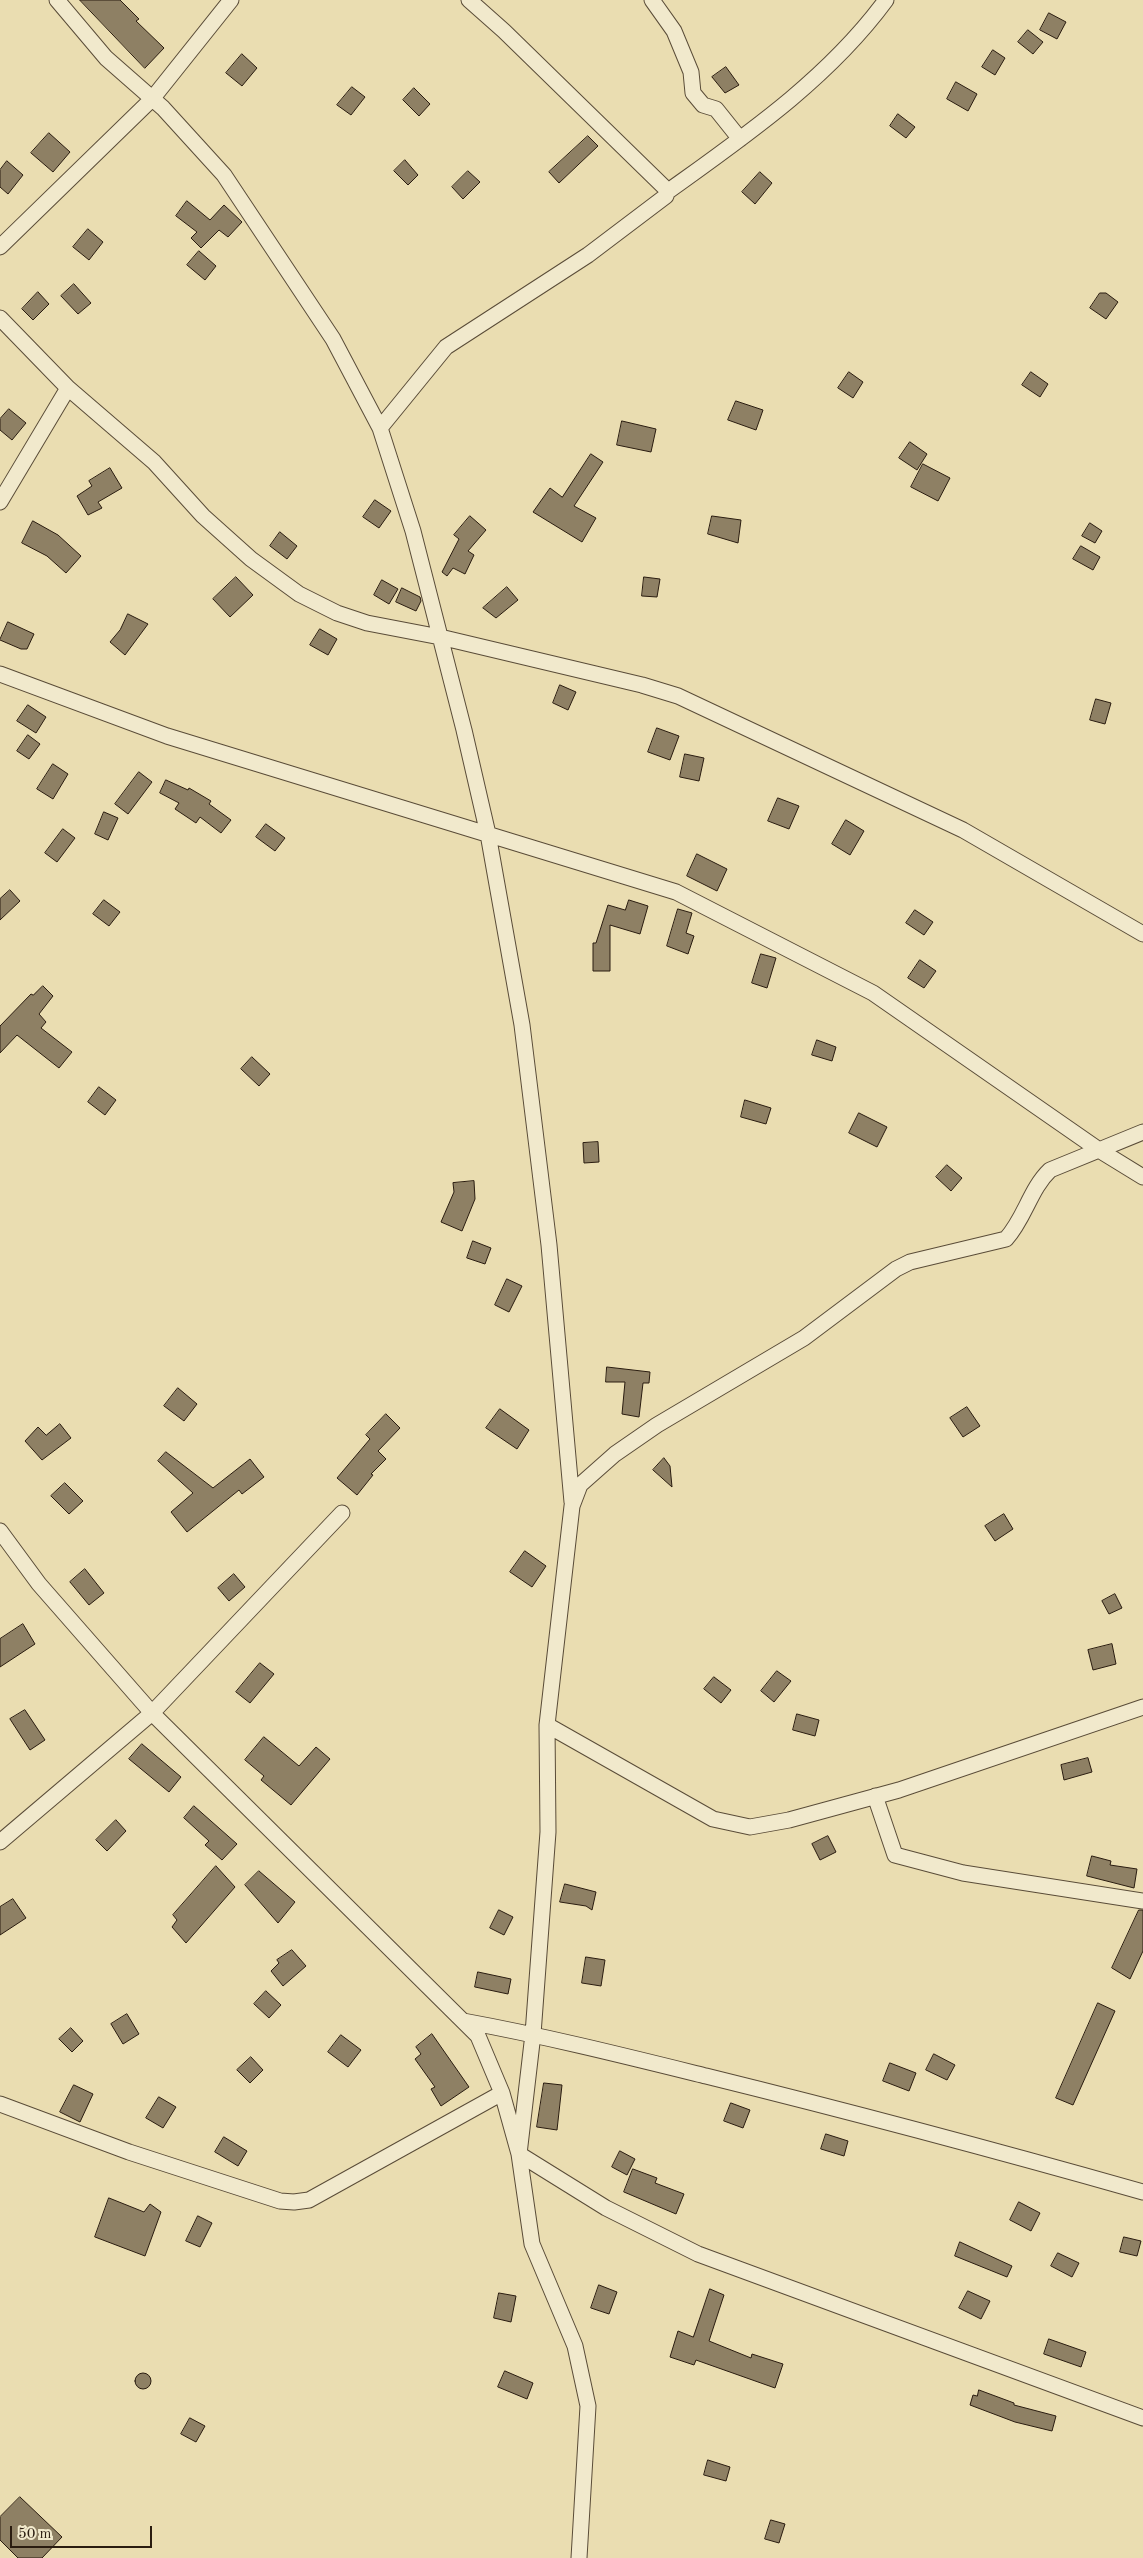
<!DOCTYPE html>
<html>
<head>
<meta charset="utf-8">
<style>
	body { margin:0 }
	#map { position:relative; width:1143px; height:2558px; overflow:hidden; background:#eaddb1; font-family:"Old Standard TT",serif }
	canvas { display:block }
	.scale { position:absolute; left:10px; top:2526px; width:142px; height:22px; box-sizing:border-box; border:2px solid #2a1c10; border-top:0; padding-left:6px; font-size:15px; line-height:18px; white-space:nowrap; color:#2a1c10; -webkit-text-stroke:4px #f1e9cc; paint-order:stroke }
</style>
</head>
<body>
<div id="map">
<canvas width="1143" height="2558"></canvas>
<div class="scale">50 m</div>
</div>
<script>
const ctx = document.querySelector('canvas').getContext('2d');
ctx.lineJoin = 'round';
function fill(path, color) {
  ctx.fillStyle = color;
  ctx.fill(path, 'evenodd');
}
function stroke(path, color, width, dash) {
  ctx.strokeStyle = color;
  ctx.lineWidth = width;
  ctx.lineCap = dash ? 'butt' : 'round';
  ctx.setLineDash(dash || []);
  ctx.stroke(path);
}
const building = new Path2D(`
	M80,0h40l19,19 -3,2 28,27 -19,20z
	M1049,13l17,9 -9,17 -17,-9z
	M1028,30l15,12 -10,12 -15,-12z
	M993,50l12,8 -10,17 -13,-8z
	M242,54l15,14 -15,18 -16,-13z
	M726,67l13,18 -14,8 -13,-16z
	M956,82l21,12 -9,17 -21,-12z
	M352,87l13,10 -14,18 -14,-10z
	M414,88l16,16 -11,12 -16,-16z
	M898,114l17,13 -9,11 -16,-12z
	M49,133l21,19 -17,20 -22,-19z
	M588,136l10,10 -39,37 -10,-11z
	M405,160l13,15 -10,10 -14,-14z
	M7,161l16,14 -15,19 -8,-7v-17z
	M468,171l12,11 -17,17 -11,-12z
	M760,172l12,11 -17,21 -13,-12z
	M187,201l23,19 14,-15 18,17 -14,15 -9,-7 -18,18 -10,-10 6,-6 -21,-16z
	M88,229l15,13 -14,18 -16,-13z
	M199,251l17,15 -11,14 -18,-15z
	M74,284l17,19 -13,11 -17,-18z
	M38,292l11,12 -16,16 -11,-11z
	M1100,293h6l12,9 -12,17 -16,-11z
	M849,372l14,10 -10,16 -15,-10z
	M1031,372l17,12 -8,13 -18,-12z
	M736,401l27,9 -7,20 -28,-10z
	M9,409l17,14 -14,17 -12,-10v-11z
	M622,421l34,8 -5,23 -34,-7z
	M910,442l17,12 -10,16 -18,-12z
	M591,454l12,8 -29,44 22,12 -14,24 -49,-30 17,-24 12,9z
	M923,464l27,14 -12,23 -27,-14z
	M110,468l12,20 -24,14 4,6 -14,7 -11,-19 15,-10 -3,-5z
	M375,500l16,11 -12,17 -16,-11z
	M470,516l16,14 -18,21 6,4 -9,19 -12,-6 -6,8 -5,-4 17,-33 -5,-4z
	M712,516l29,4 -3,23 -30,-9z
	M33,521l25,14 23,21 -15,17 -19,-17 -25,-13z
	M1090,523l12,8 -7,12 -13,-7z
	M280,532l17,14 -10,13 -17,-13z
	M1081,546l19,11 -7,13 -20,-11z
	M236,577l17,18 -23,22 -17,-18z
	M644,577l16,2 -3,18 -15,-1z
	M382,580l16,9 -9,15 -15,-9z
	M507,587l11,13 -22,18 -13,-10z
	M402,588l18,9 1,4 -5,10 -20,-9z
	M128,614l20,10 -23,31 -15,-13 10,-12z
	M8,622l26,12 -7,15h-6l-21,-9z
	M320,629l17,10 -9,16 -18,-10z
	M560,685l16,7 -8,18 -15,-7z
	M1096,699l15,4 -6,21 -15,-4z
	M28,705l18,12 -10,16 -19,-12z
	M657,728l22,8 -9,24 -22,-8z
	M28,735l12,9 -11,15 -12,-8z
	M685,754l19,4 -5,23 -19,-4z
	M53,764l15,10 -15,25 -16,-10z
	M139,772l13,10 -24,32 -13,-10z
	M166,780l22,10 1,-2 22,13 -2,3 22,16 -10,13 -21,-16 -4,6 -21,-14 4,-6 -19,-10z
	M778,798l21,8 -10,23 -21,-8z
	M104,812l14,6 -10,22 -13,-6z
	M846,820l18,11 -14,24 -18,-11z
	M266,824l19,14 -10,13 -19,-14z
	M63,829l12,9 -18,24 -12,-9z
	M697,854l30,15 -10,22 -30,-15z
	M10,890l10,11 -20,19v-21z
	M104,900l16,12 -11,14 -16,-12z
	M629,900l19,6 -8,28 -30,-9v46h-17v-28h3l12,-38 17,5z
	M678,909l14,4 -6,20 8,3 -6,18 -21,-8z
	M915,910l18,12 -9,13 -18,-12z
	M761,954l15,4 -9,30 -15,-5z
	M920,960l16,11 -12,17 -16,-10z
	M43,986l10,10 -14,18 7,8 -5,6 31,24 -13,16 -42,-33 -17,18v-27l31,-32 2,1z
	M817,1040l19,7 -4,14 -20,-6z
	M252,1057l18,17 -11,12 -18,-17z
	M99,1087l17,13 -11,15 -17,-13z
	M745,1100l26,8 -5,16 -25,-7z
	M859,1113l28,14 -10,20 -28,-14z
	M598,1142l1,20 -15,1 -1,-20z
	M947,1165l15,13 -11,13 -15,-14z
	M474,1181l1,18 -13,32 -21,-9 13,-30 -1,-9z
	M473,1241l18,7 -6,16 -18,-6z
	M507,1279l15,7 -13,26 -14,-7z
	M607,1367l43,5 -1,11h-6l-4,34 -17,-3 3,-32h-19z
	M178,1388l19,16 -13,17 -20,-15z
	M967,1407l13,19 -17,11 -13,-19z
	M500,1409l29,21 -12,19 -31,-21z
	M386,1414l14,14 -22,23 8,8 -15,15 2,1 -16,20 -20,-17 33,-39 -4,-4z
	M60,1424l11,14 -29,22 -17,-19 13,-14 8,8z
	M166,1452l47,36 37,-29 14,18 -22,17 -3,-4 -52,42 -16,-20 22,-19 -35,-32z
	M664,1458l6,8 2,21 -19,-17z
	M65,1483l18,18 -14,13 -18,-18z
	M1004,1514l9,15 -18,12 -10,-15z
	M525,1551l21,15 -14,21 -22,-15z
	M85,1569l19,24 -15,12 -19,-23z
	M234,1574l11,13 -16,14 -11,-13z
	M1115,1594l7,14 -13,6 -7,-13z
	M23,1624l12,20 -35,23v-28z
	M1112,1644l4,20 -23,6 -5,-20z
	M260,1663l14,11 -24,29 -14,-11z
	M777,1671l14,10 -17,21 -13,-11z
	M714,1677l17,13 -10,13 -17,-14z
	M25,1710l20,30 -15,10 -20,-31z
	M797,1714l22,6 -4,16 -22,-6z
	M264,1737l35,29 17,-19 14,12 -39,46 -30,-25 3,-4 -19,-16z
	M142,1744l39,33 -12,15 -40,-33z
	M1088,1758l4,14 -28,8 -3,-15z
	M194,1806l43,38 -15,16 -17,-15 4,-4 -25,-23z
	M116,1820l10,11 -19,20 -11,-11z
	M828,1836l8,16 -16,8 -8,-16z
	M1092,1856l19,5 -1,4 27,4 -3,19 -47,-12z
	M216,1866l19,21 -49,56 -14,-16 5,-7 -4,-5z
	M259,1871l36,31 -17,21 -33,-38z
	M565,1884l31,8 -4,18 -6,-4 -26,-4z
	M13,1899l13,19 -26,17v-28z
	M499,1910l14,7 -9,18 -14,-7z
	M1139,1910h4v41l-13,28 -18,-11z
	M292,1950l14,16 -23,20 -12,-15 8,-8 -2,-3z
	M586,1957l19,3 -4,26 -19,-3z
	M478,1972l33,7 -3,15 -33,-7z
	M266,1991l15,14 -12,13 -15,-14z
	M1098,2003l17,8 -42,94 -17,-7z
	M127,2014l12,20 -16,10 -12,-20z
	M71,2028l12,13 -11,11 -13,-13z
	M432,2034l37,53 -28,19 -10,-17 4,-2 -20,-28 6,-5 -5,-7z
	M341,2035l20,15 -13,17 -20,-15z
	M934,2054l21,11 -8,15 -21,-10z
	M251,2057l12,13 -13,13 -13,-13z
	M890,2063l26,10 -7,18 -26,-10z
	M544,2083l18,2 -5,45 -20,-3z
	M74,2085l19,9 -13,28 -20,-10z
	M159,2097l17,10 -13,21 -17,-10z
	M731,2103l19,7 -7,18 -19,-7z
	M826,2134l22,7 -4,15 -23,-7z
	M224,2137l23,14 -9,15 -23,-14z
	M620,2151l15,8 -8,16 -15,-8z
	M633,2169l24,9 -2,5 29,11 -8,20 -52,-22z
	M109,2198l35,14 6,-8 11,8 -16,44 -50,-19z
	M1019,2202l21,11 -9,18 -21,-11z
	M198,2216l14,7 -12,24 -14,-6z
	M1124,2237l17,4 -4,15 -17,-4z
	M960,2242l52,24 -5,11 -52,-21z
	M1058,2253l21,10 -7,14 -21,-11z
	M599,2285l18,7 -8,22 -18,-6z
	M710,2289l14,6 -15,46 42,17 1,-4 31,10 -8,24 -79,-28 -2,5 -24,-8 8,-26 15,6z
	M968,2291l22,10 -9,18 -22,-11z
	M499,2293l17,3 -5,26 -17,-4z
	M1049,2339l37,13 -5,15 -37,-13z
	M505,2371l28,12 -6,16 -29,-12z
	M135 2381a8 8 0 1 1 16 0a8 8 0 1 1-16 0Z
	M979,2390l35,13v2l42,11 -4,15 -37,-9 -45,-17 3,-10 4,1z
	M190,2418l15,8 -9,16 -15,-8z
	M708,2460l22,7 -4,14 -22,-6z
	M20,2497l42,40 -20,21h-24l-18,-18v-23z
	M771,2520l14,4 -6,19 -14,-4z`);
fill(building, '#8e8064');
stroke(building, '#2a1c10', 1);
const minor = new Path2D(`
	M57,0l49,58 57,50 61,67 109,164 47,89 33,103 51,199 24,104 34,191 27,220 23,257
	M652,0l22,31 17,41 2,21 10,12 13,4 24,30
	M667,192c78,-56 161,-113 219,-192
	M0,247l152,-148 79,-99
	M0,318l68,70 86,74 49,54 48,43 48,35 38,19 30,10 73,14 202,48 36,11 285,134 180,104
	M380,428l66,-81 142,-92 78,-59 1,-4 -2,-4 -161,-157 -35,-31
	M0,502l68,-114
	M0,674l167,62 509,156 197,101 226,157 44,27
	M0,1531l39,53 113,129 326,323 24,57 17,61 87,54 92,46 445,164
	M547,1725l166,94 37,8 39,-7 110,-30 244,-83
	M875,1796l20,59 68,18 180,28
	M0,1842l152,-129 190,-200
	M463,2021c82,15 162,35 243,55 146,36 292,75 437,116
	M0,2104l129,48 151,49 14,1 15,-2 193,-107
	M579,2558l9,-152 -13,-60 -43,-102 -13,-90 14,-120 15,-202 -1,-107 25,-219 8,-21 35,-31 42,-29 147,-87 92,-69 14,-7 96,-23c19,-21 24,-50 44,-69l93,-38`);
stroke(minor, '#5a4c38', 17);
stroke(minor, '#f1e9cc', 15);
</script>
</body>
</html>
